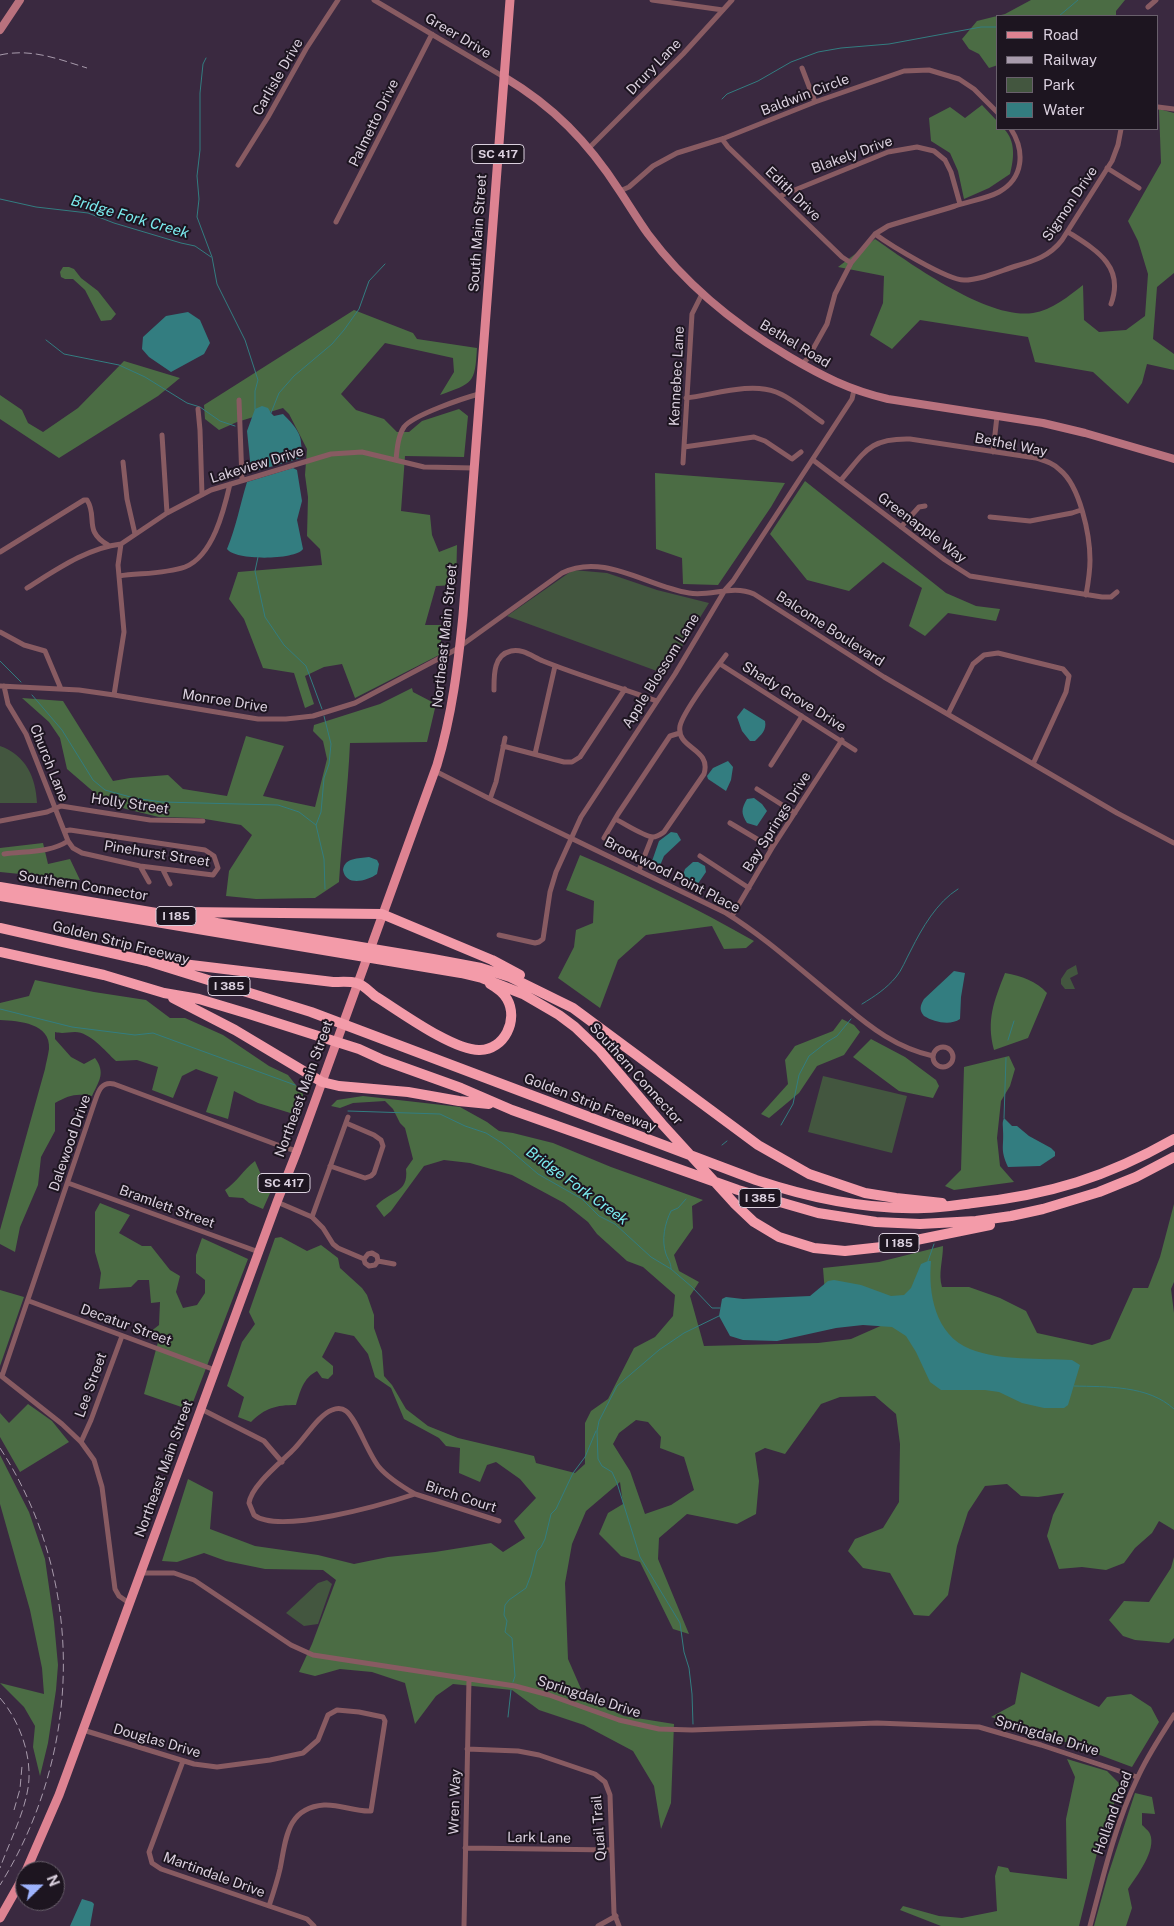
<!DOCTYPE html>
<html>
<head>
<meta charset="utf-8">
<style>
	body { margin:0 }
	#map { position:relative; width:1174px; height:1926px; overflow:hidden; background:#3a2940; font-family:"Public Sans",sans-serif }
	canvas { display:block }
	.legend { position:absolute; left:996px; top:15px; width:162px; height:115px; box-sizing:border-box; background:#1d1520; border:1px solid #69606c; margin:0; padding:6px 9px; list-style:none; font-size:15px; color:#dad0de }
	.legend li { display:flex; align-items:center; gap:10px; height:25px }
	.legend b { width:25px; border:1px solid #69606c }
	.north { position:absolute; left:15px; top:1861px; width:50px; height:50px; box-sizing:border-box; background:#1d1520; border:1px solid #69606c; border-radius:50%; rotate:68deg; font-size:14px; font-weight:700; line-height:20px; text-align:center; color:#dad0de }
	.north::after { content:''; display:block; margin:auto; width:18px; height:22px; background:#9eb3fd; clip-path:polygon(50% 0,100% 100%,50% 72%,0 100%) }
</style>
</head>
<body>
<div id="map">
<canvas width="1174" height="1926"></canvas>
<ul class="legend">
<li><b style="height:6px;background:#de8392"></b>Road</li>
<li><b style="height:6px;background:#a89bac"></b>Railway</li>
<li><b style="height:14px;background:#43563f"></b>Park</li>
<li><b style="height:14px;background:#337d80"></b>Water</li>
</ul>
<div class="north">N</div>
</div>
<script>
const ctx = document.querySelector('canvas').getContext('2d');
ctx.lineJoin = 'round';
function fill(path, color) {
  ctx.fillStyle = color;
  ctx.fill(path, 'evenodd');
}
function stroke(path, color, width, dash) {
  ctx.strokeStyle = color;
  ctx.lineWidth = width;
  ctx.lineCap = dash ? 'butt' : 'round';
  ctx.setLineDash(dash || []);
  ctx.stroke(path);
}
function label(font, color, halo, rows, align = 'center') {
  ctx.font = font + ' "Public Sans",sans-serif';
  ctx.lineWidth = 4;
  ctx.setLineDash([]);
  ctx.textBaseline = 'middle';
  ctx.strokeStyle = halo;
  ctx.fillStyle = color;
  for (const [text, x, y, turn = 0] of rows) {
    ctx.save();
    ctx.translate(x, y);
    ctx.rotate((+turn || 0) * Math.PI / 180);
    ctx.textAlign = isNaN(turn) ? turn : align;
    if (halo) ctx.strokeText(text, 0, 0);
    ctx.fillText(text, 0, 0);
    ctx.restore();
  }
}
fill(new Path2D(`
	M573,570l34,3 50,17 52,13 -44,71 -158,-58z
	M0,746c26,9 36,32 37,57h-37z
	M1076,965l2,9 -8,4 5,11h-10l-4,-5v-5l6,-9z
	M823,1076l84,20 -15,57 -84,-21z
	M327,1580l5,4 -14,40 -14,2 -18,-13 32,-30z`), '#43563f');
fill(new Path2D(`
	M1031,0h94l-9,11v5h-118v49l-9,3 -10,-14 -10,-5 -7,-10 15,-18 28,-7z
	M982,105l16,17v7h6c12,12 10,30 6,45l-21,14 -25,11 -6,-28 -8,-18 -19,-12 -2,-23 21,-11 15,11z
	M1159,109l15,4v160l-17,14 -4,52 21,15v16l-27,-6 -5,19 -14,21 -35,-32 -58,-10 -7,-25 -108,-17 -28,29 -22,-14 13,-32 1,-27 -46,-9 37,-28c36,25 113,81 158,74 19,-3 36,-17 50,-28l1,35 15,12 27,-2 19,-14 3,-42 -10,-33 -10,-20 33,-58z
	M63,267h6l5,2 7,9 17,13 18,23 -5,6 -10,1 -16,-31 -12,-11h-8l-4,-2 -1,-5z
	M354,310l59,23 4,6 60,9c-2,36 -4,35 -37,47l14,-23 -1,-14 -68,-15 -44,51 15,16 28,9 13,13h12l13,-11 37,-12 9,7 -4,41 -59,-1 -4,55 29,4 2,20 7,17 18,-7 -1,40 -20,1 -11,39h16v29l-86,44 -13,-34 -18,3 -19,9 9,28 -9,4 -11,-35 -31,-5 -19,-49 -15,-20 9,-27 84,-7 -2,-16 -13,-13 1,-39 -3,-22 2,-26 -18,-35 -6,-6 -46,14 -18,8 -14,-11 -1,-14z
	M124,361l56,17 -22,18 -99,62 -59,-39v-24l22,15 6,13 15,9 35,-24z
	M655,473l130,10 -14,24 -53,78 -35,-1 -1,-26 -26,-9z
	M805,481l141,112 30,13 24,3 -4,12 -48,-8 -23,23 -16,-10 13,-38 -39,-26 -34,29 -42,-11 -37,-46z
	M412,688l1,4 23,12 -9,38 -77,1c-2,46 -8,92 -11,139l-24,16 -59,1 -30,-3 3,-25 23,-36 -11,-10 -42,-7 -40,-1 -33,-8 -23,-9 -36,-31 -7,-31 -11,-16 -27,-24 41,3 50,80 17,-3 38,-3 15,14 44,7 19,-60 38,10 -21,50 52,11 12,-48 -4,-18 -10,-10 1,-6 66,-21z
	M43,843l5,21 22,-5 10,21 -80,-8v-24z
	M580,855c59,25 118,54 174,86l-8,7 -22,1 -12,-23 -66,9 -28,25 -18,48 -42,-30 16,-31 2,-17 17,-7 1,-22 -28,-11z
	M1005,973c17,3 31,8 42,20l-19,45 -34,12c-8,-30 0,-49 11,-77z
	M35,980l59,12 52,8 24,18h15l38,17 46,31 19,9 15,19 1,11 -4,11 -42,-13 -24,-12 -6,28 -22,-7 12,-35 -22,-8 -14,7 -9,22 -21,-8 6,-23 -21,-7 -21,1c-11,-10 -26,-29 -41,-29 -8,0 -12,2 -20,0v7l16,18 13,7 11,-6c11,15 4,23 -3,38 -16,-3 -23,-1 -37,7v28l-14,26 -3,28 -18,42 -5,25 -15,-8v-14l45,-161c1,-6 3,-13 4,-20 2,-26 -30,-28 -49,-29v-17l29,-7z
	M842,1019l12,6 6,7 -16,23 -27,11 -18,27 -30,25 -8,-4 27,-30 -3,-24 10,-14 38,-15z
	M871,1039l34,18 31,23 3,6 -6,12 -34,-7 -46,-34z
	M1009,1056l6,13 -5,17 -9,15 -4,37 3,28 14,16 -60,8 -9,-4 16,-16 3,-103z
	M363,1096l97,11 27,15 12,9 14,2 40,10 58,24 92,33 -11,6 1,22 -19,27 5,16 20,11 -9,14 14,50 114,-3 33,-4 34,-15 -60,-30 -2,-26 56,-6 64,-16c0,14 -5,28 -1,41h27l31,11 26,13 11,22 55,12 18,-6 23,-51h15l12,-31 14,-53v78l-3,7 3,24v217l-15,-9 -7,12 -17,15 -11,15 -18,7 -24,-3 -23,2 -12,-33 6,-21 11,-22 -26,4 -17,-1 -14,-12 -22,2 -17,26 -11,34 -9,49 -19,21 -15,-1 -24,-42 -27,-5 -15,-17 7,-12 28,-11 16,-26 1,-58 -4,-30 -21,-18 -35,1 -19,7 -36,50 -20,-6 -10,5 4,28 -3,33 -19,10 -50,-10 -28,24 -1,21 31,75 -16,-5 -33,-67 -19,-6 -22,-22 9,-21 15,-9 -3,-22 -34,29 -14,33 -7,39 3,76 17,39 39,18 50,8 -3,79 -10,26 -7,-43 -21,-35 -49,-26 -45,-15 -27,-20 -59,-6 -17,12 -21,28 -10,-41 -33,-11 -32,-3 -25,7 -16,-4 13,-28 24,-64 -13,-10 -58,-1 -39,-8 -22,-8 -27,9 -15,-1 26,-82 25,13 -3,37 45,17 63,9 36,9 34,-7 47,-5 56,-9 12,9 22,-14 -11,-17 22,-23 -16,-19 -24,-17 -9,3 -7,17 -21,-9 1,-25 -14,-2 -7,-8 -35,-19 -13,-31 -16,-11 -7,-23 -14,-18 -19,-4 -13,25 11,9v8l-5,5 -6,-1 -5,-7c-14,7 -17,21 -21,34 -20,0 -31,3 -45,17l-13,-5 6,-20 -17,-11 15,-44 13,-18 -6,-12 26,-74 6,-1 26,14 14,-6 17,13 2,10 22,20 5,7 7,20v13l8,23 2,25 8,9 14,24 22,17 30,12 76,18 2,7 39,10 10,-9v-41l6,-12 17,-12 26,-51 21,-11 18,-21 2,-21 -32,-28 -16,-6 -30,-27 -9,-12 -24,-19 -52,-28 -42,-12 -26,-3 -20,6 -33,45 -7,6 -8,-11c13,-15 33,-12 30,-37l7,-10 -8,-31 -5,-5 -7,-14 -8,-8 -32,2 -13,5 -9,-2 6,-6zM636,1420l12,2 13,15 -1,11 24,9 10,33 -23,15 -26,9 -15,-43 -17,-27 6,-11z
	M255,1161l7,16 13,5 -12,27 -14,-6 -6,-5 -14,-1 -4,-7c12,-8 18,-20 30,-29z
	M100,1203l30,12 -11,18 23,13h9l19,24 10,6 -4,16 7,16 14,-3 8,-12v-13l-9,-7v-18l6,-17 46,21 -58,151 -46,-16 14,-52 -13,-6 14,-11 1,-23 -9,1 -2,-23h-11l-7,7 -32,2 2,-16 -6,-21v-40z
	M0,1290l24,7 -24,69z
	M28,1404l24,17 17,21 -49,30 -20,-35v-24l9,10z
	M0,1455l29,57 16,47 9,63 4,43 -2,25 -8,53 -8,33 -7,-29 2,-21 -11,-19 -24,-24 44,11 -2,-26 -12,-58 -30,-106z
	M1174,1557v81l-5,5 -34,-3 -12,-4 -14,-16 15,-19 25,1 22,-34z
	M1021,1672l78,35 8,-10 24,-3 20,13 8,15 -27,45 -75,-28 -66,-22 24,-13z
	M1067,1759l40,12 14,14 -21,56 -21,85h-138l-41,-16 3,-4 36,10 23,2 35,-7 -2,-35 3,-10 10,2 2,4 57,7 -1,-60 9,-42z
	M1135,1793l17,4 3,17 -13,-1v12c2,2 7,6 8,9 7,16 -14,43 -22,55l4,19 -6,18h-32l14,-51z`), '#4b6c44');
fill(new Path2D(`
	M188,312l12,8 10,23 -6,11 -33,18 -22,-15 -7,-8 1,-12 23,-21z
	M262,406l6,2 3,5 3,3 9,-2c6,6 15,15 17,23 2,6 0,10 4,16l-3,5 -45,13 -5,-1 -4,-39 8,-22z
	M293,468l4,2 5,31 -5,19 6,29c-7,11 -68,12 -76,0 9,-22 13,-44 20,-67z
	M744,708l21,13c2,9 -4,14 -10,20h-5l-8,-10 -5,-14z
	M728,761l5,6 -2,13 -5,11 -18,-12 -1,-3 6,-8z
	M754,798l8,6 5,7 -10,15 -10,-3c-6,-9 -6,-14 0,-24z
	M671,832l6,1 4,7 -17,16 -5,12 -8,-4 8,-23z
	M369,857l8,3 2,4 -2,10c-10,7 -31,13 -34,-4 2,-13 15,-11 26,-13z
	M693,862h5l7,4 1,6 -9,13 -9,-4 -5,-6 2,-6z
	M954,971l11,2 -4,24 -1,22c-10,7 -26,3 -36,-3 -5,-6 -4,-10 0,-17z
	M1004,1118l8,8h5l12,10 22,12 4,4v4l-15,10 -32,1c-8,-18 -4,-19 -5,-37 0,-6 -1,-7 1,-12z
	M928,1261h3c-3,32 4,74 39,88 29,12 71,9 102,11l8,5 -12,40 -4,3h-20l-22,-5 -23,-11 -14,-2h-44l-11,-8 -14,-30 -10,-16 -14,-9 -29,-2 -27,3 -59,13 -34,-1 -13,-4 -11,-20 3,-17 4,-2 17,2 67,-3 18,-15 6,-1 27,5 30,11 13,-1 7,-7 10,-24z
	M82,1899l10,3 2,2 -4,22h-20z`), '#337d80');
stroke(new Path2D(`
	M1059,16l19,-16
	M206,58l-3,6 -3,29v57l-3,26 2,23 -2,18 15,40 5,27 28,56 13,40 -3,11v18
	M722,99l5,-5 31,-13 33,-19 27,-10 23,-4 48,-4 92,-17h17
	M0,199l36,8 52,6 26,10 67,20 14,3 16,11
	M46,340l18,14 55,11 26,12 42,26 13,4 20,14 15,5
	M271,413l8,-20 15,-17 38,-32 12,-14 15,-21 10,-28 16,-17
	M258,557l-3,14 10,46 19,28 22,21 16,43
	M0,661l21,21
	M32,695l30,35 31,50 12,10 29,8 28,4 116,3 21,7 17,13
	M324,716l7,28 -2,20 -5,14 -3,34 -5,13 8,34 1,30
	M862,1004c13,-8 24,-15 34,-27 6,-7 10,-18 15,-27 11,-22 26,-48 47,-61
	M0,1009l72,18 63,8 18,-2 142,52
	M1008,1040l6,-19
	M348,1111l92,3 25,12 21,7 16,10 36,31 44,25 17,17 16,8 36,33 20,12 21,18 20,21h8
	M1004,1118l2,-60
	M781,1125l12,-21 6,-29 10,-19 18,-14 10,-6 14,-17
	M722,1145l5,-4
	M928,1261l6,-17
	M671,1269c0,-7 -3,-9 -5,-15 -5,-14 -1,-31 5,-43l7,-3 8,-9
	M1074,1386c33,1 74,-1 100,23
	M513,1682l2,-6 -3,-38 -7,-6 2,-11 -3,-6 1,-10 4,-5 17,-12 5,-13 6,-24 4,-4 4,-8 6,-25 5,-5 17,-36 12,-16 11,-26
	M508,1717l3,-27
	M693,1724l-1,-30 -3,-26 -5,-16 -4,-29 -40,-66 -23,-74 -5,-11 -10,-6 -4,-7 -1,-28 2,-10 18,-35 42,-36 25,-17 35,-17`), '#337d80', 1);
stroke(new Path2D(`
	M374,0l130,77
	M652,0l71,10
	M1148,7l8,-7
	M802,68l13,34
	M1158,107l16,2
	M722,139l6,8 114,110 9,6
	M589,148l94,-94 49,-54
	M238,165l30,-48 38,-68 32,-49
	M1107,168l32,20
	M620,191l9,-4 24,-21 24,-13 45,-14 93,-37 89,-31 25,-1 30,9 15,10 24,24
	M780,196l108,-44 29,-5 17,4 11,9 6,12 9,32
	M336,222l96,-188
	M1068,232c28,18 57,34 43,72
	M875,234c15,11 72,46 89,46 17,0 36,-9 52,-14 18,-5 34,-10 46,-26l50,-79 6,-16 3,-16
	M802,364l6,-6 19,-34 8,-30 16,-31 24,-29 13,-8c22,-7 45,-13 67,-20 14,-5 31,-7 44,-14 25,-14 26,-41 12,-63
	M686,398c27,-3 64,-16 90,-6 16,6 31,20 46,30
	M239,400l3,80
	M198,409l2,21 2,65
	M162,435l5,78
	M684,447l70,-10 11,4 27,18 9,-7
	M993,452l4,-36
	M396,460c1,-11 2,-24 8,-33 9,-12 60,-29 75,-33
	M813,460l132,100 25,16 132,21h9l6,-5
	M123,462l4,37 8,35
	M683,463l9,-149 10,-20
	M841,480c24,-28 28,-42 69,-41l126,19c9,3 17,5 24,12 20,16 30,65 30,90 0,12 -2,24 -4,35
	M990,517l40,4 42,-8 9,-3
	M901,527l18,-20 6,-1
	M0,552l84,-52h3c11,17 -4,31 21,45
	M119,576c21,-3 46,-2 66,-9 28,-11 39,-57 45,-83
	M27,588c29,-18 60,-40 94,-44
	M0,632l24,13 21,6 16,38
	M720,664l135,86
	M0,686l79,4 35,5 144,24h28l27,-3 42,-13 100,-53 107,-77c42,-21 86,14 127,20 22,4 43,-9 65,1l130,83 233,136 57,30
	M4,686l4,18 18,30 42,107 5,7 9,5 58,13 73,9 5,-7 -4,-12 -9,-6 -135,-20 -6,1
	M494,690c0,-14 -1,-35 17,-39 11,-3 22,6 32,10 37,15 76,26 114,40
	M114,695l10,-63 -6,-67 3,-21 46,-31 44,-23 120,-36 31,-2 62,15 50,1
	M948,714l25,-50 11,-9 14,-2 65,16 6,7 -3,16 -33,72
	M503,746l61,16h8l8,-5 45,-68
	M535,754l20,-88
	M771,765l31,-49
	M435,771l55,28 236,114c42,26 79,61 118,92 27,23 53,43 89,51
	M757,789l38,24
	M490,799l6,-17 9,-44
	M615,819c9,4 28,17 38,18 4,0 8,-3 11,-5l40,-58c8,-26 -28,-25 -24,-48 3,-14 36,-58 46,-71
	M0,821l47,-9 14,-6 89,14 53,1
	M730,823l42,25
	M604,838l14,-24 52,-78 10,-3
	M4,854c21,-3 46,-1 64,-13
	M700,856l49,32
	M140,866l9,16
	M163,870l7,14
	M639,870l13,-33
	M732,916l40,-68 70,-108
	M499,935l36,8 4,-1 4,-3 7,-47 6,-20 25,-55 94,-143 50,-84 8,-9 119,-182 2,-9
	M933 1057a10 10 0 1 1 20 0a10 10 0 1 1-20 0Z
	M330,1166l35,12 6,-2 3,-3 9,-27 -2,-6 -7,-5 -28,-12
	M68,1183l191,69
	M277,1202l35,15 11,11 10,16 5,4 26,11 1,4 4,3 6,-1 3,-4 -1,-5 -5,-3 -4,1 -4,5
	M312,1217l36,-100
	M378,1261l16,3
	M29,1301l186,69
	M0,1375l62,49 19,18 13,18 8,27 13,102 4,7 10,7
	M2,1376l92,-272c4,-11 6,-23 20,-20l169,63 14,4
	M201,1409l63,32 18,21
	M81,1442l10,-22 31,-84
	M415,1494c-30,10 -136,41 -161,21l-5,-12c2,-17 31,-40 43,-52 12,-11 26,-36 40,-41 5,-2 10,-2 14,1 10,7 22,43 33,56 9,11 24,20 36,27l84,27
	M141,1573h33l20,7 97,65 22,10 202,31 34,9 70,25 40,9 33,1 185,-7 102,4 62,18 96,32
	M83,1730l111,34 23,3 53,-7 33,-7 15,-13 10,-25 9,-5 22,2 24,5 2,4 -14,90c-16,1 -31,-7 -47,-6 -38,3 -38,35 -44,64 -3,13 -7,25 -11,37
	M467,1749l51,2 21,4 56,19 10,8 5,13 4,118 5,13
	M183,1761l-34,91 3,11 9,6 146,50 7,7
	M465,1848l147,2
	M464,1926l5,-247
	M598,1926l18,-10
	M1090,1926c13,-49 25,-101 47,-147 10,-23 24,-43 37,-64`), '#885b62', 5);
stroke(new Path2D(`
	M0,30l20,-30
	M504,77c49,29 84,65 115,113 10,15 19,30 29,44 38,51 86,90 140,122 34,20 61,34 100,43l155,24 42,10 89,26`), '#b9727e', 8);
stroke(new Path2D(`
	M26,1871l33,-76 218,-593 20,-51 140,-386c15,-50 21,-99 26,-150l47,-615
	M0,1918l25,-44`), '#de8392', 9);
stroke(new Path2D(`
	M0,887l433,72 48,9 29,9 63,31 185,137 51,29 56,19 31,5 46,5
	M0,896l461,77 21,5 41,16 36,21 16,12 25,24 62,73 72,79 20,19 25,15 35,11 31,3 37,-4 108,-22
	M182,912l200,2 110,46 28,15
	M0,928l147,33 164,51 445,168c54,18 111,30 168,28 17,0 33,-3 49,-5 76,-8 134,-26 201,-64
	M0,952l104,23 60,18 35,6 50,15 110,35 24,11 78,28 51,22 226,80 80,23 58,9 44,2 56,-3 35,-5 32,-7 56,-17 37,-15 38,-20
	M166,962l167,20c7,0 17,-1 23,1 7,1 14,9 19,13 23,14 78,55 105,54 24,0 39,-30 27,-51 -4,-7 -10,-11 -17,-15
	M173,998l62,32 87,52 17,4 69,6 51,9 30,3`), '#f39ba9', 10);
stroke(new Path2D(`
	M0,55c31,-7 58,4 87,13
	M0,1448c86,132 83,304 0,437
	M0,1698c20,23 33,60 28,90 -4,26 -19,55 -28,80
	M14,1810l6,-21 2,-23`), '#a89bac', 1, [8, 4]);
for (const [x, y, w] of [
	[498,154,52],
	[176,916,40],
	[229,986,42],
	[284,1183,52],
	[760,1198,42],
	[899,1243,40]
]) {
  const box = new Path2D();
  box.roundRect(x - w / 2, y - 9.5, w, 19, 4);
  ctx.fillStyle = '#1d1520';
  ctx.fill(box);
  stroke(box, '#dad0de', 1);
}
label('bold 12px', '#dad0de', null, [
	["SC 417",498,154],
	["I 185",176,916],
	["I 385",229,986],
	["SC 417",284,1183],
	["I 385",760,1198],
	["I 185",899,1243]
]);
label('14px', '#dad0de', '#1d1520', [
	["Greer Drive",458,36,31],
	["Drury Lane",654,67,-46],
	["Carlisle Drive",278,77,-60],
	["Baldwin Circle",805,95,-21],
	["Palmetto Drive",374,123,-64],
	["Blakely Drive",852,155,-20],
	["Edith Drive",793,194,44],
	["Sigmon Drive",1070,204,-56],
	["South Main Street",478,233,-86],
	["Bethel Road",795,344,31],
	["Kennebec Lane",677,376,-87],
	["Bethel Way",1011,445,11],
	["Lakeview Drive",257,465,-17],
	["Greenapple Way",922,528,37],
	["Balcome Boulevard",830,629,33],
	["Northeast Main Street",445,636,-84],
	["Apple Blossom Lane",661,671,-58],
	["Shady Grove Drive",794,697,32],
	["Monroe Drive",225,701,9],
	["Church Lane",49,763,68],
	["Holly Street",130,804,8],
	["Bay Springs Drive",777,822,-58],
	["Pinehurst Street",157,854,9],
	["Brookwood Point Place",672,875,27],
	["Southern Connector",83,886,9],
	["Golden Strip Freeway",121,943,14],
	["Southern Connector",636,1074,48],
	["Northeast Main Street",304,1089,-70],
	["Golden Strip Freeway",590,1103,21],
	["Dalewood Drive",70,1143,-71],
	["Bramlett Street",167,1207,20],
	["Decatur Street",126,1325,20],
	["Lee Street",91,1385,-70],
	["Northeast Main Street",164,1469,-70],
	["Birch Court",461,1497,18],
	["Springdale Drive",589,1697,18],
	["Springdale Drive",1047,1736,17],
	["Douglas Drive",157,1741,16],
	["Wren Way",455,1802,-88],
	["Holland Road",1113,1813,-70],
	["Quail Trail",599,1828,-94],
	["Lark Lane",539,1838,1],
	["Martindale Drive",214,1875,20]
]);
label('italic 15px', '#7bebee', '#1d1520', [
	["Bridge Fork Creek",130,217,16],
	["Bridge Fork Creek",577,1186,36]
]);
</script>
</body>
</html>
